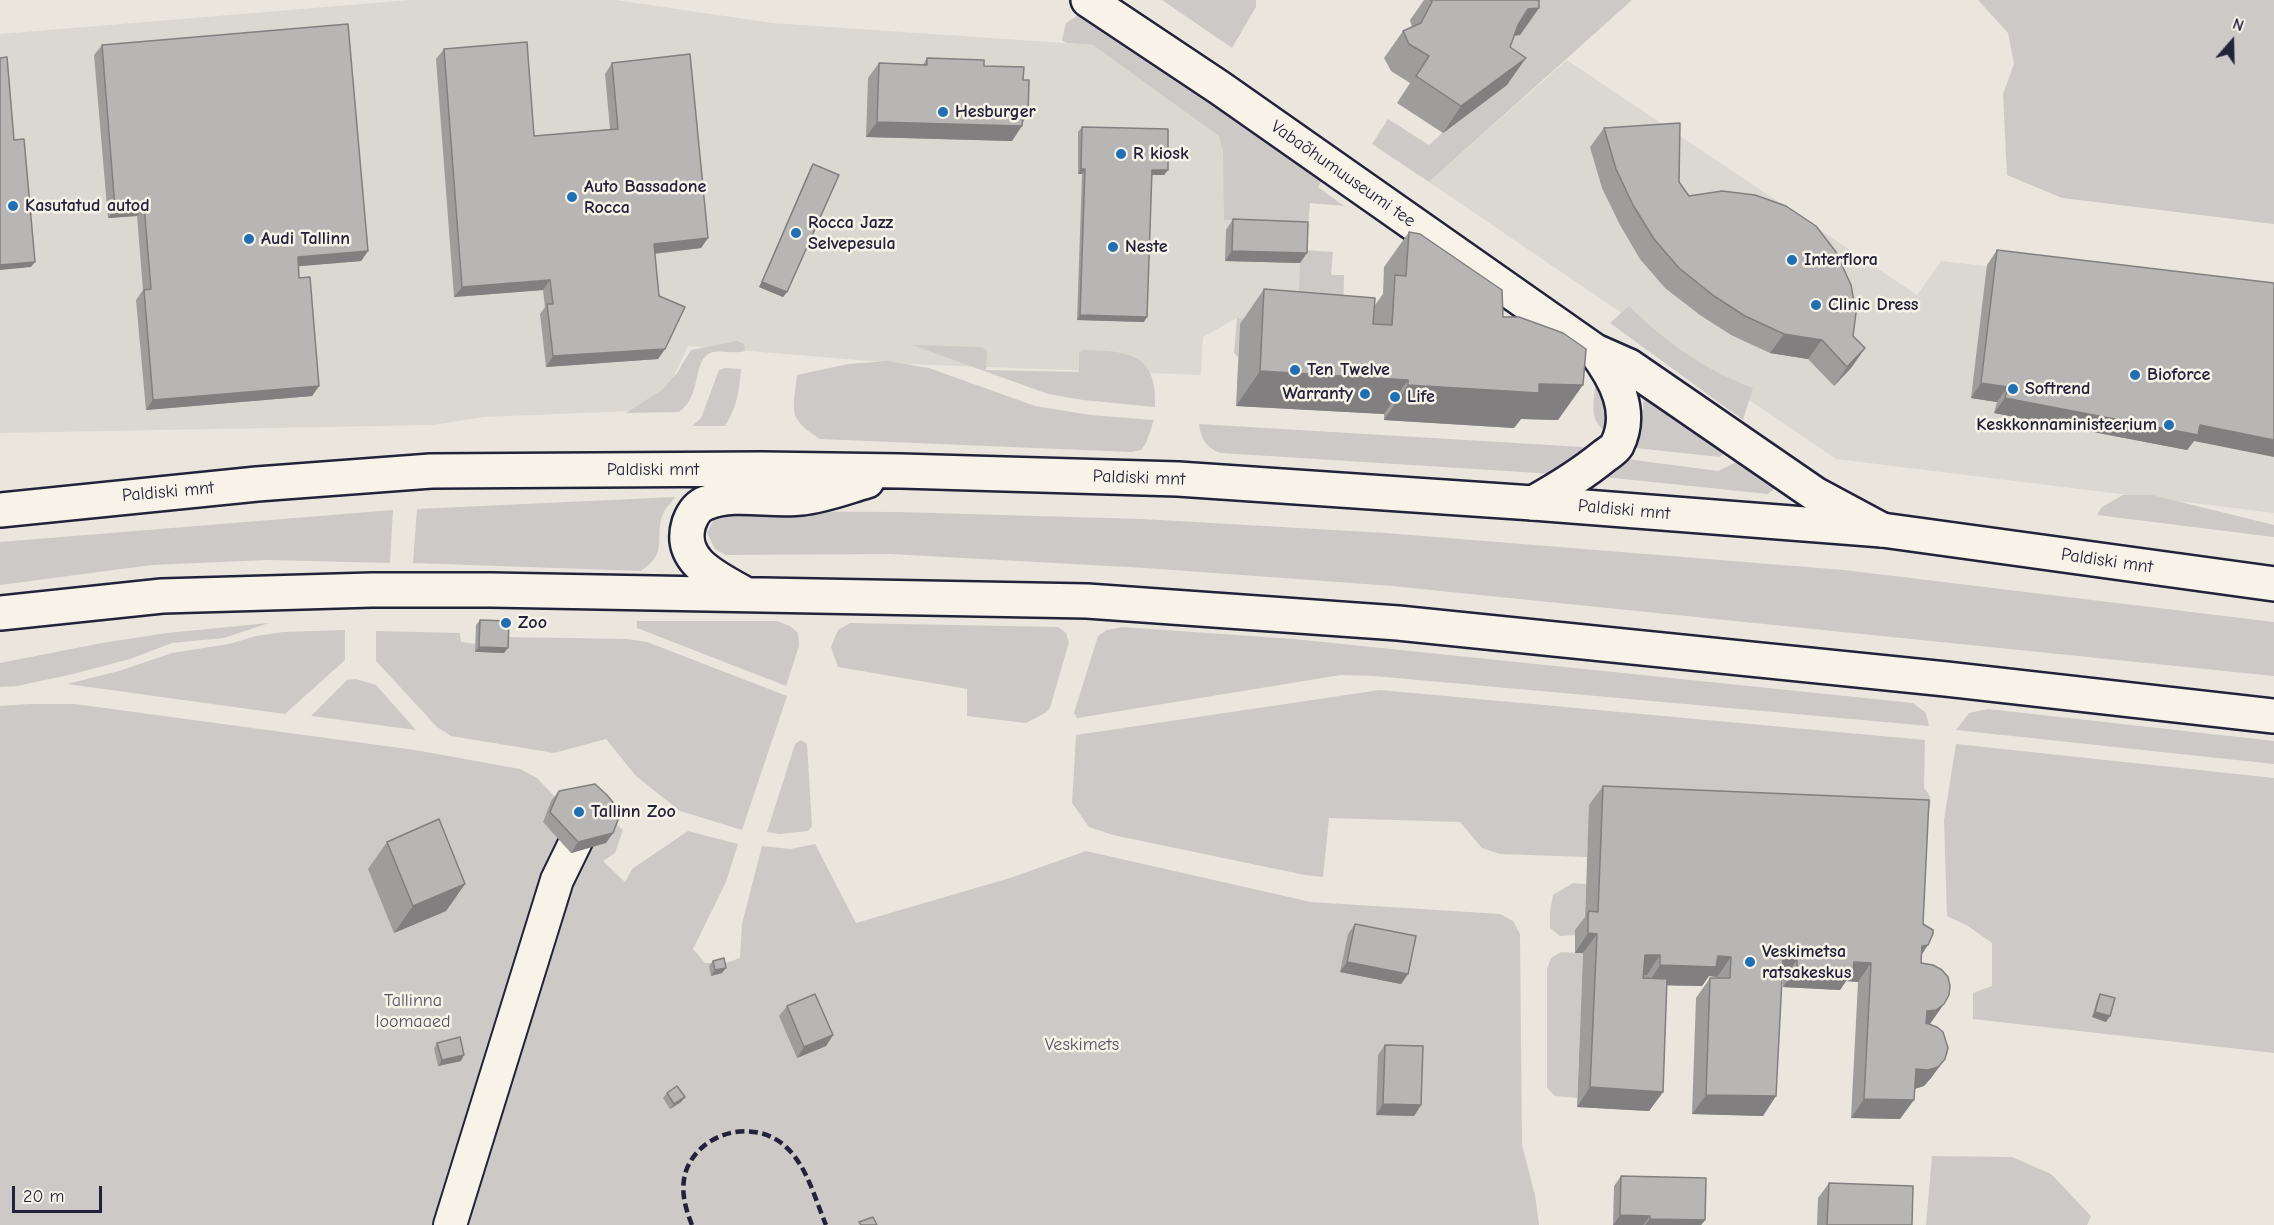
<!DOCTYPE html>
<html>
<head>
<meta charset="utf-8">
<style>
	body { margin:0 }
	#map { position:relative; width:2274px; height:1225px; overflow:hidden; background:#eae6de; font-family:"Comic Neue",sans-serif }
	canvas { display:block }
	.north { position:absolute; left:2202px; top:12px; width:60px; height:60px; -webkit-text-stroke:4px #f7f3e8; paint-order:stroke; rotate:20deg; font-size:16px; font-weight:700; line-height:24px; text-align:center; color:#22223b }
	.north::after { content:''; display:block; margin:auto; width:21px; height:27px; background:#22223b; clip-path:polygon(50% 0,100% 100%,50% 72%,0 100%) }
	.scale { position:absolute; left:12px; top:1186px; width:90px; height:27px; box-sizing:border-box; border:3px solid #22223b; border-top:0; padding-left:8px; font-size:18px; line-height:21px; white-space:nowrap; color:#22223b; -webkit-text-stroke:4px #f7f3e8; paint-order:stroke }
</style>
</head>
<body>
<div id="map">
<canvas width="2274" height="1225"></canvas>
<div class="north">N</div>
<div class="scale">20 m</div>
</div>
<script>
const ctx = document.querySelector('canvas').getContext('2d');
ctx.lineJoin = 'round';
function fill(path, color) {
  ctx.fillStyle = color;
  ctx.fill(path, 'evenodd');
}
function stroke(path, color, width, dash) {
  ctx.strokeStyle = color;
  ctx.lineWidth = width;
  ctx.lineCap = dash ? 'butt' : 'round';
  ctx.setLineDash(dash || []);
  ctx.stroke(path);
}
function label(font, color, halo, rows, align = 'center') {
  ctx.font = font + ' "Comic Neue",sans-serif';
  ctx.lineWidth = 5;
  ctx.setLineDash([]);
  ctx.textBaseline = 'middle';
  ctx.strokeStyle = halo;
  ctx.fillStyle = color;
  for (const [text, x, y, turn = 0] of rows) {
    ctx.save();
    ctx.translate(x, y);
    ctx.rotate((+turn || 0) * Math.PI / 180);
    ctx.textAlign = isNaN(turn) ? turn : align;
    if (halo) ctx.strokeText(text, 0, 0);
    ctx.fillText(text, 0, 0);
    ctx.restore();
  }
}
fill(new Path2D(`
	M409,0h207l156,23 321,22 209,145 -4,133 -61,-5 -34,19 -2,38 -296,-11 -217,-18 -30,64 -174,7 -51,8 -433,8v-399z
	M1567,60l350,235 24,-34 333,38v214l-438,-54 -407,-277z`), '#dbd8d2');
fill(new Path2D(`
	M1162,0h94v7l-24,41z
	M1533,0h99l-203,182 -57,-38 16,-25 41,26c46,-39 75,-93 104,-145z
	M1978,0h296v224l-212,-26 -55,-23 -4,-81 11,-30 -6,-31z
	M1077,16l13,3 233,160 -5,8 26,19 -34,-3 -4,47 27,2 -2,23h13l-1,46 10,1v10l-113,-8 -2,33 -4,-4 3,-35 61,4 3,-100 -77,-2 -1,-70 -4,-14 -126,-91 -27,-2 -4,-3 4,-17z
	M1629,306c36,36 76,64 124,82l-10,32 -133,-97z
	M737,341l7,3 1,7c-12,4 -27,-3 -37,3 -15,10 -7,43 -29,58l-53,1 36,-23 15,-17 14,-23z
	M912,345l70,2 5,4 -1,19 93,2v-19l3,-3c44,1 76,2 73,57l-72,-7 -35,-6z
	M887,361l42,7 106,38 55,9 64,5 -8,23 -5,7 -10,2 -311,-13c-33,-21 -27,-27 -23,-64l51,-11z
	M725,368l16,1c-2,22 -4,38 -16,57h-33l9,-8 18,-48z
	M1597,374l12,19 -2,39c-21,-11 -12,-37 -10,-58z
	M1644,398l45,24 43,27 -13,8 -83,-9 5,-13z
	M1199,424l400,24 -45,26 -333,-21c-15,-5 -20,-14 -22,-29z
	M1627,459l91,12 25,-12 35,27 -10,8 -164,-17z
	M2123,495h29l122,30v12l-177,-22 5,-8z
	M675,497c-3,5 -9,10 -11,15 -12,25 7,38 -23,59l-228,-8 4,-54z
	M393,510l-3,53 -122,-3 -116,5 -152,20v-43z
	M729,511l169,1 244,7 244,14 458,37 430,52v54l-882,-90 -246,-18 -256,-14 -164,1 -11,-6 -8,-16 8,-16z
	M637,621h140l13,5 8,7 1,13 -13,40 -149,-58z
	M269,623l-45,15 -52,5 -42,16 -57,15 -56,12 -17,1v-24l102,-20 65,-10z
	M850,623l208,4 8,6 3,9 -19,66 -5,5 -19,10 -59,-7v-27l-129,-22 -7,-20 7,-17z
	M1122,627l172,12 619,64 13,10 3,13 -555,-50 -33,-1 -264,43 -3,-5 24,-77 9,-6z
	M345,630v30l-60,54 -218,-30 52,-13 53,-18 57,-9 27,-8 27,-4z
	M376,631l84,2 1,9 15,2v9h28l1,-16 122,2 20,3 140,54 -45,134 -62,-19 -44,-35 -30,-37 -52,14 -103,-17 -14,-9 -61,-66z
	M356,679l20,6 40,45 -105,-14 36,-36z
	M1380,690l545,50 -1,48c9,10 8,14 3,27l-337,-10 -3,52 -87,-3 -18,-6 -22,-26 -131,-4 -6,59 -18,-2 -192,-40 -24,-8 -17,-24 4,-68z
	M29,704h46l340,46 105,19 17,9 21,22 -7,1 -8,21 4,5 67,-5 9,8 -8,23 -12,8 22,21 7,-13 56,-38 50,13 -12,38 -33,67 12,14h21l14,-5 2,-34 20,-78 28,3 25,-5 41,79 154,-45 76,-27 225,51 189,12 13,7 7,13 2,211 13,50 4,30h-1539v-519z
	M1988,709l286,32v23l-318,-34 13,-17z
	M801,740l6,4 5,82 -4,5 -29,3 -12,-2 28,-88z
	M1956,744l318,34v275l-301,-34v-26l19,-7v-43l-24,-17 -21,-10 -3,-96z
	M1573,883l13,1 -2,47 -9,4 -15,1 -10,-8v-16l3,-17z
	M1561,952l22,1 -6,145 -22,-2 -8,-8v-119l4,-11z
	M1932,1156l80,1 39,17 40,42 -4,9h-161z`), '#cdc9c6');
const street = new Path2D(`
	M450,1225l107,-345 21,-43 14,-21`);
const secondary = new Path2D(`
	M1088,0l132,88 375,263 34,15 186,128 67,36
	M1533,503c25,-14 48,-28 70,-46 5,-4 11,-7 14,-12 17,-34 -2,-67 -22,-94`);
const primary = new Path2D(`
	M0,510l257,-26 174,-13 331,-2 139,2 277,8 355,24 349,27 392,54
	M745,594c-27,-16 -68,-32 -56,-71 3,-8 8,-17 17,-20 29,-12 65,-1 95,-5 23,-2 45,-11 66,-17
	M0,613l162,-17 210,-6h119l596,11 311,22 548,56 328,37`);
stroke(street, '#22223b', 36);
stroke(secondary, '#22223b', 38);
stroke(primary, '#22223b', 38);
stroke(street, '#f7f3e8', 32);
stroke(secondary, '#f7f3e8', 33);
stroke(primary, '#f7f3e8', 33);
stroke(new Path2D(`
	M692,1225c-7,-17 -12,-36 -6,-54 14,-40 70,-53 100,-24 21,19 29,52 40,78`), '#22223b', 4.5, [9, 4.5]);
fill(new Path2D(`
	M1424,0h115v8l-19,27 -6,1 -4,11 -3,38 -64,48 -46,-30 13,-20 -19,-12 -7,-13 19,-27 9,-4 -2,-7z
	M102,45l266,206 -7,10 -63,5 1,12 20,108 -7,10 -166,14 -10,-110 7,-10 -6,-74 -29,2 -14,-163z
	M444,49l90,87 76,-7 -5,-55 7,-11 96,175 -7,10 -46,6 10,95 -7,10 -112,8 -6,-53 5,-7 -2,-17 -89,7 -18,-238z
	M927,58l57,8 39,57 -11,18 -146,-4 2,-59 11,-15 44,2z
	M1082,127l86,43 -4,5h-12l-8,147 -67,-2 5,-146h-4v-42z
	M1604,128l75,54 10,14 164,140 12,12 -14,20 -17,18 -26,-27 -38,-6 -39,-18 -31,-20 -35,-27 -25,-29 -20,-34 -18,-37 -12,-41z
	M813,164l-26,128 -4,5 -24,-10 51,-118z
	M1233,219l67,44 -75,-2 1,-31z
	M1409,232l94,85 55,103 -37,-1 -7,9 -130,-8v-6l-148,-8 4,-82 24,-35 111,16 8,-11 1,-27z
	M1997,250l197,191 -7,9 -193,-37 3,-11 -26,-4 16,-133z
	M480,620l24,33 -29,-1 1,-27z
	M1603,786l319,169 -1,8 9,61 15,35 -14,19 -7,8 -9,3 -15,30 -49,-1 7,-136 -12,-1 -6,9 -57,-3v-8h-1l-19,137 -71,-2 4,-116 14,-20h7v-1l-8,-1 -7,10 -35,-1 -4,107 -14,19 -72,-4 6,-154h-8v-23l10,-13 4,-112z
	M559,791l54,42 -7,10 -35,10 -28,-31 8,-21z
	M387,842l78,42 -19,27 -52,22 -26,-64z
	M1355,924l53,50 -7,10 -61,-12 8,-38z
	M713,961l9,12 -11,3 -2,-10z
	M2100,994l10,22 -4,6 -14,-5 5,-17z
	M787,1006l46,29 -7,11 -29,12 -18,-42z
	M437,1043l24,18 -23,5 -4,-18z
	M1385,1045l36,60 -7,11 -38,-1 2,-60z
	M667,1093l18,4 -4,5 -11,7 -7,-11z
	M1621,1176l84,44 -4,5h-88l1,-39z
	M1829,1183l83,42h-95l1,-27z`), '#9e9d9c');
fill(new Path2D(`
	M1539,8l-19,27 -11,1 19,-27z
	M1526,58l-19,27 -64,48 18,-27z
	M1023,114l5,1 -8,11h2l-10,15 -146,-4 11,-15z
	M1081,169h4l-3,5h-4z
	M1152,170h16l-4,5h-15z
	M144,205l-7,11 -29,2 7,-10z
	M708,238l-7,10 -54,6 7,-10z
	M368,251l-7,10 -71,6 8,-10z
	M1232,251l75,2 -7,10 -75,-2z
	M35,262l-4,5 -31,3v-5z
	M550,280l-7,10 -89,7 8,-10z
	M762,282l25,10 -4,5 -24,-10z
	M1080,315l67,2 -3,5 -67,-2z
	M1784,334l38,6 -14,19 -38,-6z
	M1865,348l-14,20 -17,18 13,-19z
	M665,349l-7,10 -112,8 7,-11z
	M1260,371l148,9 -24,34 -148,-8z
	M1981,383l27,4 -11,15 -26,-4z
	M1539,384l44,1 -25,35 -37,-1 -7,9 -130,-8 24,-35z
	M319,386l-7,10 -166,14 7,-10z
	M2005,398l195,27 74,15v17l-80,-16 -7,9 -193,-37z
	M479,647l29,1 -4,5 -29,-1z
	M613,833l-7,10 -35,10 7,-11z
	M465,884l-19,27 -52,22 19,-27z
	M1588,933l9,1 -14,19h-8z
	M1928,945l-13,20 7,-19z
	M1645,955h15l-13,20h-16z
	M1718,956l13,1 -14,20 -8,-1 -7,10 -55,-1 13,-20z
	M1783,959l14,1 -14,19 -14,-1z
	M1347,962l61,12 -7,10 -61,-12z
	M1854,962l17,1 -13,19 -12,-1 -6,9 -57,-3 14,-19z
	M726,968l-4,5 -11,3 4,-6z
	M1944,1004l-14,20 -7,6 4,-19z
	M2095,1012l15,4 -4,6 -14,-5z
	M833,1035l-7,11 -29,12 7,-11z
	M464,1055l-3,6 -23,5 4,-6z
	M1945,1059l-14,19 -7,8 -10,3 2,-20z
	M1590,1087l73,5 -14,19 -72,-4z
	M1706,1095l70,1 -13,20 -71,-2z
	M685,1097l-4,5 -11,7 4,-5z
	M1864,1099l50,1 -14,19 -49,-1z
	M1383,1104l38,1 -7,11 -38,-1z
	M1620,1215l30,1 -7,9h-30z
	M1650,1219l55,1 -4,5h-56z`), '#817f7f');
const building = new Path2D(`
	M1431,0h108v8l-11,1 -10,16 -8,22 16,11 -65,48 -45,-30 13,-20 -20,-12 -6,-13 18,-8 11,-21z
	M348,24l20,227 -70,6 1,21 11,-1 9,109 -166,14 -9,-110 7,-1 -7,-84 -29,3 -13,-163z
	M527,42l7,94 84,-7 -6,-66 78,-9 18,184 -54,6 5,52 26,11 -20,42 -112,7 -6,-52h6l-3,-24 -88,7 -18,-238z
	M7,57l7,83 10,-1 11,123 -35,3v-207z
	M927,58l57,2v6l40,1 -1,13h6l-1,35 -5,-1 -1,12 -145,-4 2,-59 48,2z
	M1680,123l-1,59 10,14 33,-5 33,4 31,11 30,20 20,26 15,33 5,28 -3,23 12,12 -18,19 -25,-27 -38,-6 -39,-18 -31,-20 -35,-28 -25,-29 -21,-34 -17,-36 -12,-41z
	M1082,127l86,2v41h-16l-5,147 -67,-2 5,-146h-4z
	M813,164l26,11 -52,117 -25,-10z
	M1233,219l75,3 -1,31 -75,-2z
	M1409,232l11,2 82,56 1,27h16l44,16 23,16 -3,36 -44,-1v9l-131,-8v-5l-148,-9 4,-82 111,9 -2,26 19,1 3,-50 11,1z
	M1997,250l277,33v157l-74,-15 -2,10 -193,-37 3,-11 -27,-4z
	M480,620l29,1 -1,27 -29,-1z
	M595,784l12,11 14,17 -8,21 -35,9 -28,-30 9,-21z
	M1603,786l326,14 -6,124 10,6v4l-5,11 -6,1 -1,17 12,2 9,5 6,7 2,9 -1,9 -5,9 -8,6 -9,1 -1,12 11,4 6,5 5,16 -3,11 -7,8 -10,3 -12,-1 -2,31 -50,-1 7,-136 -17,-1 -1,8 -56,-2v-8l-14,-1 -7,137 -70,-1 4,-117h20l1,-21 -13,-1 -2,11 -56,-2v-10h-15l-2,23 24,1 -4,113 -73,-5 7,-153 -9,-1v-18l1,-4 9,1z
	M439,819l26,65 -52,22 -26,-64z
	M1355,924l61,12 -8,38 -61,-12z
	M724,958l2,10 -11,2 -2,-9z
	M815,994l18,41 -29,12 -17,-41z
	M2100,994l15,4 -5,18 -15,-4z
	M460,1037l4,18 -22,5 -5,-17z
	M1385,1045l38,1 -2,59 -38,-1z
	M677,1086l8,11 -11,7 -7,-11z
	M1621,1176l85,2 -1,42 -55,-1v-3l-30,-1z
	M1829,1183l84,3 -1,39h-85z
	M873,1217l4,8h-16l-2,-3z`);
fill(building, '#b8b6b5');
stroke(building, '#817f7f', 1.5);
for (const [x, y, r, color] of [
	[943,112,6,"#1f6fb2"],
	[1121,154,6,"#1f6fb2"],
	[572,197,6,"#1f6fb2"],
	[13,206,6,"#1f6fb2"],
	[796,233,6,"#1f6fb2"],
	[249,239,6,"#1f6fb2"],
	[1113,247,6,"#1f6fb2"],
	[1792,260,6,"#1f6fb2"],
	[1816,305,6,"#1f6fb2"],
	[1295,370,6,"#1f6fb2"],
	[2135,375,6,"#1f6fb2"],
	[2013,389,6,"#1f6fb2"],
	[1365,394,6,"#1f6fb2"],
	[1395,397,6,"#1f6fb2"],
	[2169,425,6,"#1f6fb2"],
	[506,623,6,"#1f6fb2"],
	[579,812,6,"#1f6fb2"],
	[1750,962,6,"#1f6fb2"]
]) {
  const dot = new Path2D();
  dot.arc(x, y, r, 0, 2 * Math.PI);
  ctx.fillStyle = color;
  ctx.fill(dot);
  stroke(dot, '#f7f3e8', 2);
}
label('bold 18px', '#22223b', '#f7f3e8', [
	["Hesburger",955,112],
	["R kiosk",1133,154],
	["Auto Bassadone",584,187],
	["Rocca",584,208],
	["Kasutatud autod",25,206],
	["Rocca Jazz",808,223],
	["Selvepesula",808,244],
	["Audi Tallinn",261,239],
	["Neste",1125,247],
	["Interflora",1804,260],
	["Clinic Dress",1828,305],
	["Ten Twelve",1307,370],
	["Bioforce",2147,375],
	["Softrend",2025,389],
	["Warranty",1353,394,"right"],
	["Life",1407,397],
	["Keskkonnaministeerium",2157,425,"right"],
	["Zoo",518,623],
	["Tallinn Zoo",591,812],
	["Veskimetsa",1762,952],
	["ratsakeskus",1762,973]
], 'left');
label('18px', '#22223b', '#f7f3e8', [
	["Vabaõhumuuseumi tee",1343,174,35],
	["Paldiski mnt",653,470],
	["Paldiski mnt",1139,478,2],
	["Paldiski mnt",168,492,-5],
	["Paldiski mnt",1624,510,5],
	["Paldiski mnt",2107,561,8]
]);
label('18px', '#555465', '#f7f3e8', [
	["Tallinna",413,1001],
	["loomaaed",413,1022],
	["Veskimets",1082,1045]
]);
</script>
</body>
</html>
